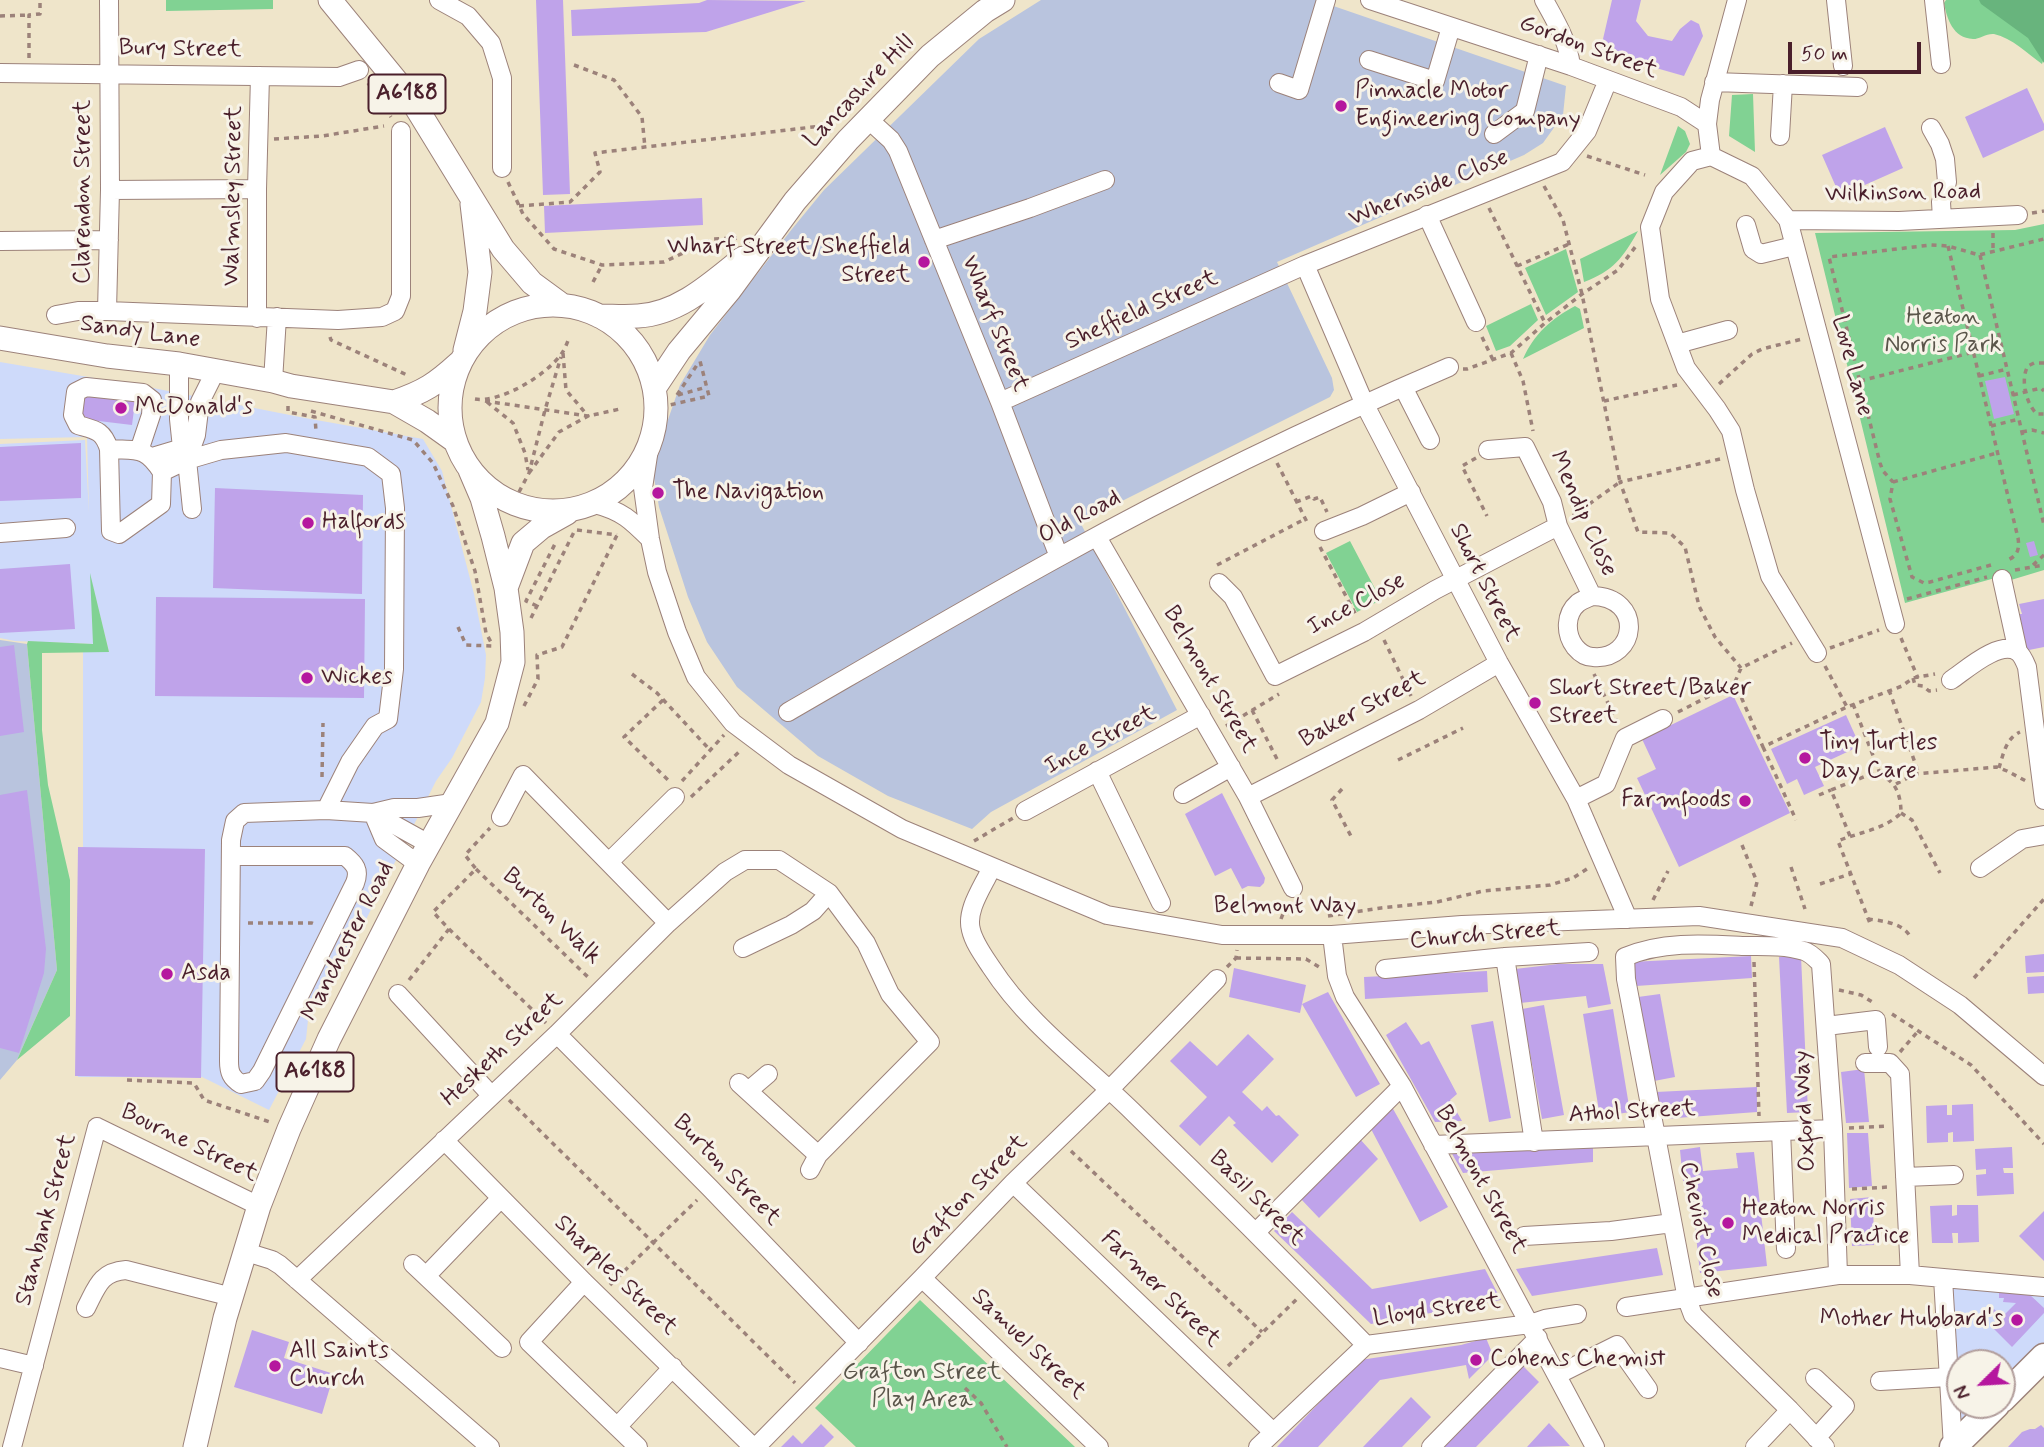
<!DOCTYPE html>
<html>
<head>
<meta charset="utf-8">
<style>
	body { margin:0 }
	#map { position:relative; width:2044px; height:1447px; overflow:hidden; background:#efe5ca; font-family:Mynerve,sans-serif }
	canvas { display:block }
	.north { position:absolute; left:1946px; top:1349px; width:70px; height:70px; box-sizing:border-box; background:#f7f3e8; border:2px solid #b29e9c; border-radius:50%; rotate:246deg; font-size:19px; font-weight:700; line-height:28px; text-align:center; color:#4a1f2b }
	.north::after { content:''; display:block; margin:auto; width:24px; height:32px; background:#b5179e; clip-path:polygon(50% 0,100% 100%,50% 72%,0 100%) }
	.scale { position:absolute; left:1788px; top:42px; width:133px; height:32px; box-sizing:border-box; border:4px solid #4a1f2b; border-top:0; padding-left:9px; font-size:21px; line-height:24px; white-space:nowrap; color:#4a1f2b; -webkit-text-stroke:5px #f7f3e8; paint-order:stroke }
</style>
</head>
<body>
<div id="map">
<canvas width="2044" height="1447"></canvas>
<div class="north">N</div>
<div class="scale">50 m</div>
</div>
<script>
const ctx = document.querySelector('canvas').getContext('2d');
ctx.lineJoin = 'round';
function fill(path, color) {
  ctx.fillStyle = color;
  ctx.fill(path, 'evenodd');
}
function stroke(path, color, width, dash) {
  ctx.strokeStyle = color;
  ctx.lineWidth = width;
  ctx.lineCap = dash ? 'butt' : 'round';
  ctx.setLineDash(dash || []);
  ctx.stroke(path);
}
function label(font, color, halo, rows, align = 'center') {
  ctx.font = font + ' Mynerve,sans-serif';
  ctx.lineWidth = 6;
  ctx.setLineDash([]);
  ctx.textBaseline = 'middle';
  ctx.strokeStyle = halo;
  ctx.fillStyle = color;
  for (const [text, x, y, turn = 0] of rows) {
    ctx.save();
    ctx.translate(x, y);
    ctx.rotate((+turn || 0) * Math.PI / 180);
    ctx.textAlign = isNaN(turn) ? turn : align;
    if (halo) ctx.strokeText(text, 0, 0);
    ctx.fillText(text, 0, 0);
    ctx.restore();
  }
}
fill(new Path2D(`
	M0,362l153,26 152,30 118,21 19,32 32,123 12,61 -1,23 -4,24 -29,56 -16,23 -86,170 -15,10 -27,59 -2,19 -37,71 -67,-33h-124l5,-230v-195h26l-18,-73 3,65 -79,-3 -15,-3v-194l85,-4 4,73 -2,-76 -87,2z
	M1944,1278l100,9v70l-42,41v-35h-42v42h35l-42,42z`), '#cedafa');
fill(new Path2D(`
	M1041,0h275l250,86 -3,29 -20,28 -19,12 -247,107 55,116 2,12 -4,7 -250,125 97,188 -186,102 -19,17 -84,-33 -70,-40 -81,-69 -30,-45 -19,-45 -29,-90 -7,-41 28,-81 30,-50 82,-106 32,-39 155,-151z
	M0,640l27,4 30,326 -40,90 -17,20z`), '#b9c4de');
fill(new Path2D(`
	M166,0h107v9l-107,2z
	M1946,0h55l43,58 -2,6c-14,-10 -30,-26 -48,-30 -7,-1 -14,5 -21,5 -20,-1 -26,-20 -29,-36z
	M1753,94l2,58 -26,-16 3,-41z
	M1678,126l7,5 5,13 -4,8 -26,23z
	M2044,224v346l-33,10 -5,-5 -101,28 -90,-370 200,-3z
	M1638,231c-15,27 -25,40 -54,51l-4,-23z
	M1566,249l12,43 -32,23 -21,-47z
	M1531,304l7,16 -28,26 -14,5 -10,-25z
	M1575,306l5,3 4,19 -61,31c11,-25 28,-40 52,-53z
	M1350,541l31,59 -24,12 -31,-59z
	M90,573l19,79 -67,1v77l6,55 22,95v136l-53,44 40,-90 -30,-326 1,-3 65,3z
	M920,1300l155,147h-219l-41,-39z`), '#81d293');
fill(new Path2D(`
	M1979,0h65v63l-16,-25 -47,-34z`), '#68b47d');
fill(new Path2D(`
	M536,0h27l7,194 -27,1z
	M707,0l99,1 -100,31 -134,4 -1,-26 128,-7z
	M1612,0h29l-5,21 12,15 24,5 8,-12 11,-9 8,4 4,12 -19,40 -84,-24z
	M2027,88l17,36v6l-61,28 -18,-41z
	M1885,127l18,41 -63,28 -18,-41z
	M702,198l1,27 -158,8 -1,-27z
	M2005,377l9,37 -20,5 -9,-38z
	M85,396l50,6 -3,23 -50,-6z
	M81,443v55l-81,3v-54z
	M215,488l148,7 -1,99 -149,-6z
	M2034,541l4,14 -8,2 -4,-14z
	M70,564l5,65 -75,4v-64z
	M156,597l209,2 -1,99 -209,-2z
	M2044,599v48l-20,4 -7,-37h5l-3,-10z
	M14,645l10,87 -24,4v-89z
	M1733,695l57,118 -111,54 -42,-89 19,-9 -14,-30z
	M1846,715l14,31 -45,21 9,19 -20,9 -7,-16 -10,5 -16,-35z
	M27,790l19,159 -2,24 -25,80 -19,-5v-253z
	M1222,793l43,85 -1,5 -4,4 -12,-1 -6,3 -11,-21 -16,8 -30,-62z
	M78,847l127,2 -4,229 -126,-2z
	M2044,954v18l-18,1 -1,-17z
	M1751,956l1,22 -116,8 -6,-24z
	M1801,956l7,156 -21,1 -8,-156z
	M1558,964h45l8,40 -23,4 -2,-12 -66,7 -5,-34z
	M1234,968l72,17 -6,28 -71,-16z
	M1487,971l1,21 -123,7 -1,-22z
	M2044,976v17l-16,1 -1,-17z
	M1328,992l52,92 -24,13 -54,-93z
	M1660,994l15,83 -21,4 -16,-84z
	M1544,1005l20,110 -22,4 -20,-110z
	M1613,1009l17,103 -30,5 -17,-103z
	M1493,1021l18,97 -22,4 -18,-97z
	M1406,1022l15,23 8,-4 28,53 -7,6 12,21 -27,1 -49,-87z
	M1248,1034l26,25 -32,33 20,19 5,-5 9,10 3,-1 20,20 -27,28 -39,-38 3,-2 -7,-7 -29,30 -21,-20 28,-29 -37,-36 20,-20 27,25z
	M1864,1069l5,53 -23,1 -5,-51z
	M1757,1087v25l-94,7 -7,-27z
	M1973,1104l1,37 -21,1v-10l-5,1v9l-21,1 -1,-37 21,-1v10h5v-10z
	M1392,1107l56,100 -28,15 -49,-93z
	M1847,1133h21l4,53 -23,2z
	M1359,1138l19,21 -59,59 -19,-20z
	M1593,1144v18l-130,11 -12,-21z
	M1700,1147l3,24 35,-3 -2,-15 18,-1 13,114 -67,7 -10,-94 -7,2 -3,-31z
	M2012,1147l1,21h-10l1,5h9l1,21 -37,2 -1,-21 10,-1v-5l-10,1 -1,-21z
	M1873,1197l1,48 -22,1 -2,-47z
	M1952,1205v11l5,-1v-10h21l1,37 -21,1v-10h-6l1,10h-21l-2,-37z
	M2044,1211v50l-25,-25z
	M1292,1212l80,77 113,-20 16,31 -130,24 -97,-93z
	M1657,1248l6,27 -131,21 -16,-27z
	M1999,1291l30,3 15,14v5l-32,34 -19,-19 6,-6 -9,-9 4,-4 8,8 14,-14 -13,-1 1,-4h-5z
	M252,1330l37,12 -5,16 50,16 -12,40 -88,-27z
	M1486,1338l7,17 -24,24 -3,-14 -86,15 -62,67h-41l83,-87 101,-15z
	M1960,1361v31h-5l-1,-30z
	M1520,1363l19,19 -63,65h-36z
	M1411,1397l20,20 -29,30h-39z
	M1549,1423l21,23 -43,1z
	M821,1424l13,13 -10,10h-43l12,-12 9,9z
	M2041,1425l3,3v19h-36l14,-15 8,-3h5z`), '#bfa3ea');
const minor = new Path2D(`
	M439,0l29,16 23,27 11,35v90
	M1370,0l201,66 110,41 26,17
	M1544,0c12,22 24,41 27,66
	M1836,0l7,66
	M1934,0l7,64
	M1369,60l66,21 16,-54
	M0,73l339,4 20,-7
	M1714,82l144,5
	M1279,83l20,7 27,-90
	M868,119l23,21 7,11 102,251 59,155
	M1931,128l9,16 5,15 2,23 -6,20 1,17
	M1494,134l31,-23 14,-56
	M1780,136l3,-52
	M1711,156l-19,5 -28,31 -14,35 10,72 26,69 31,41 14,22 14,59 25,86 47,77
	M1711,156l41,20 36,44 107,404
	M1711,156l-4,-32 3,-24 27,-100
	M110,190l147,-1
	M1427,215l49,107
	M1788,220l111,1 119,-6
	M1746,225l7,24 8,5 33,-8
	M934,240l96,-32 75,-28
	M0,241l109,-1
	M1305,265l60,140 134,258 77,136 52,120
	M107,311l3,-121 -1,-190
	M56,315l22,-4h29l231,9 44,-3 13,-6 6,-15v-165
	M257,318v-129l3,-113
	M1677,344l51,-14
	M273,381l4,-64
	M1403,387l27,53
	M1000,402l305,-137 257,-103 25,-31 21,-51
	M109,449c-6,-19 -14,-19 -31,-24l-5,-10 3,-23 10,-5 57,6 9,7 -1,15 -12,36
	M649,449l-6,39 7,51 7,33 20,60 19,45 37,46 56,42 113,64 205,86 115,20h110l130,-10 237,-9 143,22 57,27 61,40 84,71
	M1488,450l37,-3 27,55 6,24 34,70
	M184,451l3,9 5,49
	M152,457l30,-9 -3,-29v-55
	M187,460l9,-25 4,-33 16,-32
	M162,472c-17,-26 -24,-21 -53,-23l2,82 8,3 42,-30 1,-32 25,-12 34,-10 65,-7 82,14 23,17 4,34 -1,161 -6,50 -13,7 -25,36 -24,48
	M595,504c27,7 36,16 55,35
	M1324,531l38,-15 49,-24
	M0,533l66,-5
	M1097,537l151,260 45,91
	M2002,579l16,73
	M1219,583l14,14 42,79 89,-44 71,-42 123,-64
	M1592,596c53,1 45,65 1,61 -8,0 -13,-4 -18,-10 -10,-13 -10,-33 3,-44 4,-3 10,-5 14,-7z
	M1951,680c15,-10 49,-41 67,-28 4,3 7,10 9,15l17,133
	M788,712c90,-52 180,-105 271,-155 126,-70 257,-133 390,-190
	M1097,771l64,132
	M1183,794l48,-27
	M1248,797l171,-87 80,-47
	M1576,799l30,-15 19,-46 38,-19
	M1025,811l176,-96
	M373,813l11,26 34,25
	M373,813l56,31
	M501,817l22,-42 145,148
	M231,856h114c10,8 15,14 10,27l-93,188 -7,10 -14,3c-10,-6 -12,-12 -12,-23l2,-221 4,-19 9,-8 82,-3 47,3 21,-5h24l34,-5
	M609,862l66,-65
	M1980,868l42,-29 22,-4
	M988,875c-8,16 -22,37 -17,55 3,13 12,25 20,37 37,57 93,97 141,144 79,77 157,155 234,234
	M1332,935l5,41 8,21 57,89 193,361
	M743,948l48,-23 22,-14 16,-18
	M1505,957l29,185
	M1385,969l120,-12 84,-5
	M398,994l93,101
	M1826,1026l50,-6 2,27
	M557,1034l153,154 149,155
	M1865,1063h25l10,11 10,201
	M739,1083l79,72
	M748,1091l20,-17
	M1781,1131l5,118
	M444,1140l140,142 169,165
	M1433,1145l400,-16
	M1905,1177l49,-2
	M1013,1183l260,249
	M1256,1232l146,-146
	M1524,1236l87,-5 61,-8
	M246,1252l26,8 8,5 210,182
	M413,1264l89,84
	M426,1276l75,-78
	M922,1278l177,169
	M1943,1278l10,169
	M297,1280l260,-246 111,-111 57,-51 20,-12h34l50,33 37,50 24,51 40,48 -112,113 -8,15
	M584,1282l-55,60 109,105
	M1626,1307l212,-32h72l134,12
	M86,1308c11,-21 14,-36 40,-38l106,27
	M0,1358l34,8
	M1557,1375l60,-30 31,44
	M1815,1378l30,28 -29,32
	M1880,1381l68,-4
	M617,1427l56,-60
	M12,1447l85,-320 162,79
	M756,1447l166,-169 91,-95 97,-94 107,-110
	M1258,1447l108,-102 164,-21 15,-5 32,-5
	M1431,1447l107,-109
	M1755,1447l35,-37
	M1825,1447l-35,-37 -97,-95 -6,-16 -61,-320 -1,-22c37,-16 80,-13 119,-11 20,0 41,-1 60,5 7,2 12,8 17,13l12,165 5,146`);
const major = new Path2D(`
	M330,0l81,99 92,150 29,34 30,22
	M450 408a103 103 0 1 1 206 0a103 103 0 1 1-206 0Z
	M599,316c13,0 26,1 39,0 41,-2 75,-34 105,-58
	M0,338l107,18 72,8 94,17 18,5 103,16 33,19 28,20
	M465,350l10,-39 5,-39 -8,-68
	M655,387l24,-36 50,-60 66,-90 53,-61 82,-84 55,-45 18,-11
	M394,402c30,-10 42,-18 65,-39
	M506,588l17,-45 19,-16 25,-14
	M195,1447l30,-129 34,-112 30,-77 40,-90 89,-175 79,-141 16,-61 -1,-30 -6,-44 -13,-52 -11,-38 -12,-28`);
const highway = new Path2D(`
	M2002,1399l42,-42
	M1953,1447l43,-42`);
stroke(minor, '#9c827a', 20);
stroke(major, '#9c827a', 25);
stroke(highway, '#9c827a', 29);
stroke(new Path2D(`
	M0,16l29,-1
	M29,58v-43l11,-1v-14
	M574,65l40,15 28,37 3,31
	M368,83l23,34
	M274,139l48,-3 62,-10
	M1587,156l58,19
	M508,182l15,32 31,35 48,16 62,-3 49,-23 24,-1
	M1544,186l19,34 19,74 38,188 -49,35
	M519,206l51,-4 30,-30 -5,-19 226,-27 10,6
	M1489,208l56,115
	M2032,213l12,-2
	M1993,233v19
	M1948,246l70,292c2,12 -1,19 -13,23
	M1980,255l64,270
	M1517,266l52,-22
	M593,282l9,-17
	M330,337l1,3 76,35
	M1482,337l11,23
	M1511,353l12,28 10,50
	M2044,363h-10l-6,3c-8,13 -2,38 9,48h7
	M1463,369h4l44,-16 34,-30 37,-29 36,-24 18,-24
	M1979,376l28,-7
	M1860,381l114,-29
	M1719,384l33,-30 10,-5 40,-10
	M677,395l22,-33
	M678,395l29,-8
	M2013,395l28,-7 3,3
	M475,399c26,4 72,-24 87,-46 3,-4 5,-10 7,-15
	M485,401l103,15 32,-7
	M1604,401l73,-16
	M487,402l26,21 12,30 3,17
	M288,406v6l27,5 1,14
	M661,407l48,-11 -9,-35
	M311,411l102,29 20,23 20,43 22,65 11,62 6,11
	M1991,426l28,-7
	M2022,432l10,-2 12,3
	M1476,458l-14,8 25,50
	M1720,459l-100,23 18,50 32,1 15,14 14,59 16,31 26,31
	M1277,463l31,61
	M529,473l30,-41 29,-16 -22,-26 -3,-37
	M1893,482l104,-29
	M519,492l10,-19 16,-63 16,-53
	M1296,502l16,-6 2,3 6,-2 7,15
	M577,530l40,5
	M1320,547l37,70
	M1217,565l88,-46
	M1991,565l-61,17 -6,1 -12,-6 -22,-78 3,-17 -10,-11 -3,-8 -51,-206 102,-12 17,1 31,9 65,-16
	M2033,565l11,-10
	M2015,570l29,-5
	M1907,599l80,-22
	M537,606l-11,-5 30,-59
	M531,618l43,-86
	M458,627l8,18 27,1
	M1901,638l17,40
	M1384,640l27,56
	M1830,648l49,-18
	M1825,666l22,41
	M632,674l25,19 53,57
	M1594,674l24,50
	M1913,678l2,7 8,1 6,5 8,-1
	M1735,682l6,-14 51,-25
	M1889,690l30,84
	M663,700l-39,37 45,44
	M1853,704l28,72
	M524,706l14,-27 -1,-24 25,-8 55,-112 3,-2
	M1252,710l27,53
	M1678,712l57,-29 28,64 84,-40 55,-21 11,-8 22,-4
	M1226,726l53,-32
	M1763,747l33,73
	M1398,760l65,-32
	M1999,768c4,-13 7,-30 21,-36
	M322,777l1,-54
	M682,781l42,-46
	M1896,784l19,-10 82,-7 10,4 19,10
	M1342,789l-10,11 21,40
	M1819,795l12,-5
	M691,797l50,-47
	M1901,813l11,7 28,53
	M1850,836l-19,-46 40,-16c23,1 30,19 30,39 -17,17 -42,19 -63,28l33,85
	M974,841l39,-23
	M1742,845l15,37 -6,24
	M1791,867l14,42
	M476,869l114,110
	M1820,884l30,-10
	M1653,900l15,-29
	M1328,916l53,-8 56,-6 46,-11 67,-6 23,-7 14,-9
	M1281,919l6,-16
	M1868,919c15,2 36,4 43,19
	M248,923h64l5,2
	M449,929l97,94
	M1236,958l70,1 13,8
	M1754,962l5,154
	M1227,967l9,-9 1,-8
	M1974,978l70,-79
	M409,980l40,-51 -16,-17 43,-43 -11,-14 25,-27
	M1839,990l22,5 13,8
	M1892,1014l79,51 73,79
	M1900,1052l19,-22
	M127,1080l67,3 10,17 66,22
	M509,1100l286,283
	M1849,1128l38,-2
	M1071,1151l191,181
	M1852,1189l37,-2
	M610,1285l87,-85
	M1228,1366l70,-68
	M965,1388l16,15 26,44`), '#9c827a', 3.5, [5, 5]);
stroke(minor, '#fff', 18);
stroke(major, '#fff', 23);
stroke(highway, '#fff', 26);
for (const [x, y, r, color] of [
	[1341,106,7,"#b5179e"],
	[924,262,7,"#b5179e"],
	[121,408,7,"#b5179e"],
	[658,493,7,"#b5179e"],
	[308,523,7,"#b5179e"],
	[307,678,7,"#b5179e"],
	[1535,703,7,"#b5179e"],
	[1805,758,7,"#b5179e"],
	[1745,801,7,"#b5179e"],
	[167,974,7,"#b5179e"],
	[1728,1223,7,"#b5179e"],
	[2017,1320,7,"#b5179e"],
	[1476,1360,7,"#b5179e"],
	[275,1366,7,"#b5179e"]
]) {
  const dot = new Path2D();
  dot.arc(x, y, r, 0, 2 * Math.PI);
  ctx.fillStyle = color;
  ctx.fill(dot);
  stroke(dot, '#f7f3e8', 2.5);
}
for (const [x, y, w] of [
	[407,94,77],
	[315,1072,77]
]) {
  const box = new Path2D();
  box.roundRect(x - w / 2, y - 19.5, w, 39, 5);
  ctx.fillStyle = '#f7f3e8';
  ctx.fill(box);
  stroke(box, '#4a1f2b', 2);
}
label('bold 23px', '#4a1f2b', null, [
	["A6188",407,94],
	["A6188",315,1072]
]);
label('24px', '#4a1f2b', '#f7f3e8', [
	["Gordon Street",1588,48,20],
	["Bury Street",180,50,1],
	["Lancashire Hill",860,92,-46],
	["Whernside Close",1429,189,-22],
	["Clarendon Street",84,192,-90],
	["Wilkinson Road",1903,194,-1],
	["Walmsley Street",234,196,-89],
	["Sheffield Street",1142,311,-24],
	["Wharf Street",994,324,68],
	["Sandy Lane",140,333,8],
	["Love Lane",1851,366,75],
	["Mendip Close",1582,514,66],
	["Old Road",1080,518,-28],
	["Short Street",1484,583,63],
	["Ince Close",1357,605,-28],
	["Belmont Street",1209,680,60],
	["Baker Street",1363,710,-28],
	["Ince Street",1101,741,-28],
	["Belmont Way",1285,907],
	["Burton Walk",551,917,44],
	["Church Street",1485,936,-5],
	["Manchester Road",349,942,-63],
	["Hesketh Street",503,1050,-43],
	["Oxford Way",1806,1111,-93],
	["Athol Street",1632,1113,-3],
	["Bourne Street",189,1144,26],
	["Burton Street",726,1171,46],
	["Belmont Street",1480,1180,61],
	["Grafton Street",969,1196,-46],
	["Basil Street",1256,1199,45],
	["Stanbank Street",47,1220,-75],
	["Cheviot Close",1700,1230,78],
	["Sharples Street",615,1276,44],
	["Farmer Street",1160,1290,44],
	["Lloyd Street",1437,1311,-8],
	["Samuel Street",1028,1345,44]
]);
label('24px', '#4a1f2b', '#f7f3e8', [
	["Pinnacle Motor",1355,92],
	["Engineering Company",1355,120],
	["Wharf Street/Sheffield",910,248,"right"],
	["Street",910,276,"right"],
	["McDonald's",135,408],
	["The Navigation",672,493],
	["Halfords",322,523],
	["Wickes",321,678],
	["Short Street/Baker",1549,689],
	["Street",1549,717],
	["Tiny Turtles",1819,744],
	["Day Care",1819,772],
	["Farmfoods",1731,801,"right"],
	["Asda",181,974],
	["Heaton Norris",1742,1209],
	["Medical Practice",1742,1237],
	["Mother Hubbard's",2003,1320,"right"],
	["All Saints",289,1352],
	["Church",289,1380],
	["Cohens Chemist",1490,1360]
], 'left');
label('24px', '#5a554a', '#f7f3e8', [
	["Heaton",1943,318],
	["Norris Park",1943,346],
	["Grafton Street",922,1373],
	["Play Area",922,1401]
]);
</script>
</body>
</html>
